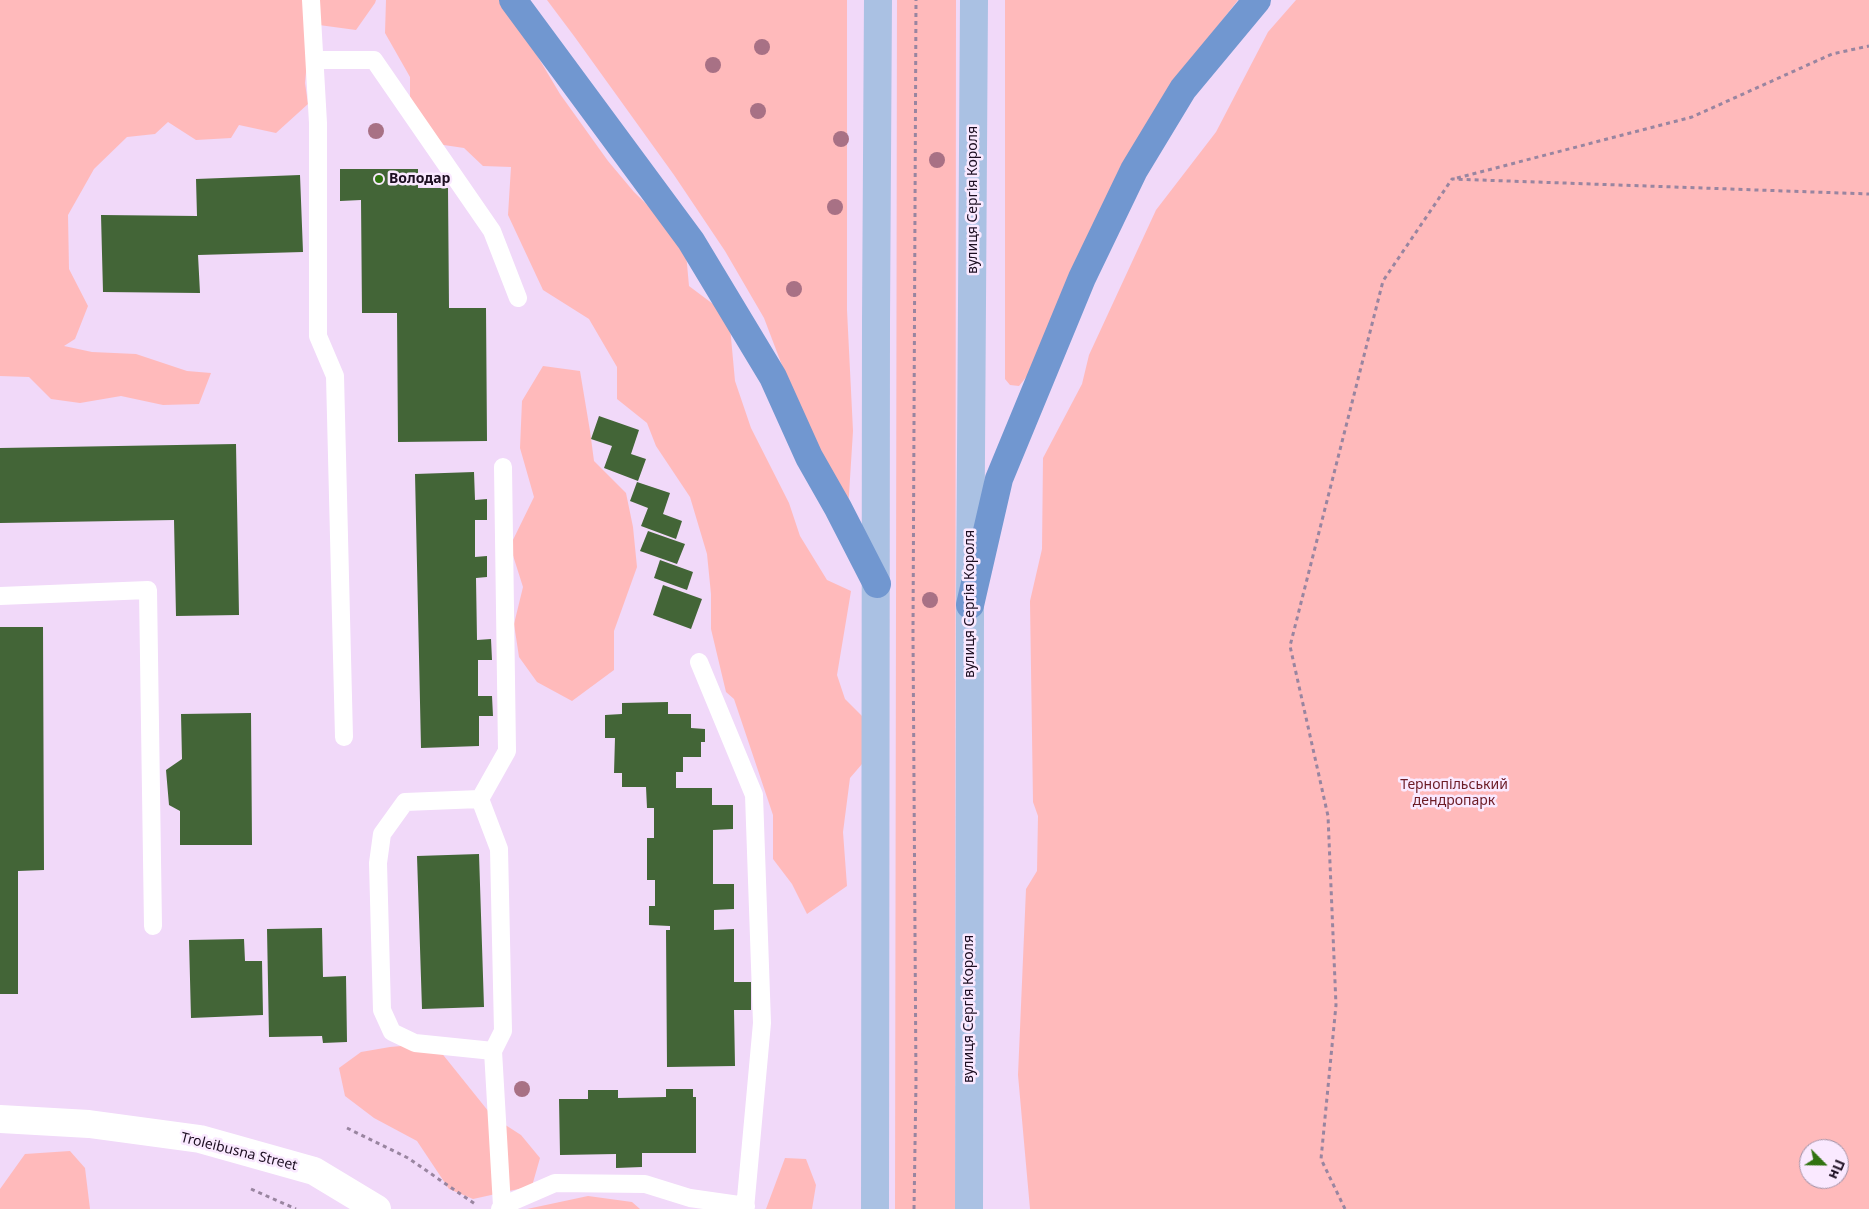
<!DOCTYPE html>
<html>
<head>
<meta charset="utf-8">
<style>
	body { margin:0 }
	#map { position:relative; width:1869px; height:1209px; overflow:hidden; background:#f1d9f9; font-family:"Noto Sans",sans-serif }
	canvas { display:block }
	.north { position:absolute; left:1799px; top:1139px; width:50px; height:50px; box-sizing:border-box; background:#fae9ff; border:1px solid #a191a6; border-radius:50%; rotate:113deg; font-size:14px; font-weight:700; line-height:20px; text-align:center; color:#1c0e21 }
	.north::after { content:''; display:block; margin:auto; width:18px; height:22px; background:#317311; clip-path:polygon(50% 0,100% 100%,50% 72%,0 100%) }
</style>
</head>
<body>
<div id="map">
<canvas width="1869" height="1209"></canvas>
<div class="north">Пн</div>
</div>
<script>
const ctx = document.querySelector('canvas').getContext('2d');
ctx.lineJoin = 'round';
function fill(path, color) {
  ctx.fillStyle = color;
  ctx.fill(path, 'evenodd');
}
function stroke(path, color, width, dash) {
  ctx.strokeStyle = color;
  ctx.lineWidth = width;
  ctx.lineCap = dash ? 'butt' : 'round';
  ctx.setLineDash(dash || []);
  ctx.stroke(path);
}
function label(font, color, halo, rows, align = 'center') {
  ctx.font = font + ' "Noto Sans",sans-serif';
  ctx.lineWidth = 5;
  ctx.setLineDash([]);
  ctx.textBaseline = 'middle';
  ctx.strokeStyle = halo;
  ctx.fillStyle = color;
  for (const [text, x, y, turn = 0] of rows) {
    ctx.save();
    ctx.translate(x, y);
    ctx.rotate((+turn || 0) * Math.PI / 180);
    ctx.textAlign = isNaN(turn) ? turn : align;
    if (halo) ctx.strokeText(text, 0, 0);
    ctx.fillText(text, 0, 0);
    ctx.restore();
  }
}
fill(new Path2D(`
	M0,0h376l-1,3 -19,27 -37,-5 -11,26 -3,32 3,21 -32,29 -37,-8 -8,13 -35,2 -28,-18 -13,12 -28,3 -33,32 -26,46 1,54 19,37 -13,33 -11,7 28,6 44,2 51,17 24,2 -12,31 -36,1 -42,-9 -41,7 -29,-4 -22,-22 -29,-1z
	M386,0h118l56,94 48,67 26,31 51,50 4,44 40,30 6,65 16,47 38,75 11,33 27,44 24,11 -14,84 8,24 19,19 2,27 -4,19 -12,14 -7,54 4,54 -40,28 -15,-30 -19,-25v-44l-39,-116 -8,-7 -15,-63v-35l-4,-40 -17,-57 -34,-51 -9,-23 -30,-24v-32l-28,-48 -46,-29 -35,-75 3,-48 -28,-1 -19,-18 -27,-4 -27,-27v-40l-25,-44z
	M547,0h300v310l6,121 -5,79 -49,-100 -35,-92 -39,-67 -51,-76 -100,-139z
	M897,0h59l-1,1209h-60z
	M1005,0h233l-32,41 -178,334 -9,11 -9,-1 -5,-6z
	M1296,0h573v1209h-839l-12,-134 8,-186 11,-18 1,-55 -5,-14 -3,-201 12,-52 1,-91 39,-74 7,-29 67,-145 60,-78 52,-100zM1809,1149h30v30h-30z
	M543,366l37,5 10,60 4,30 32,32 7,34 4,40 -23,64v39l-42,31 -35,-19 -18,-25 -5,-33 9,-37 -13,-41 24,-49 -14,-49 2,-47z
	M424,1044l16,7 53,66 28,18 19,23 -8,28 -59,13 -24,-10 -32,-48 -43,-23 -29,-22 -6,-28 22,-16 29,-5z
	M70,1151l15,17 5,41h-90v-20l25,-35z
	M785,1158l21,1 10,26 -4,24h-46z
	M588,1196l44,6 8,7h-113z`), '#ffbabb');
fill(new Path2D(`
	M340,169h78v19h30l1,120h37l1,133 -89,1 -1,-129h-35l-1,-113 -21,1z
	M300,175l3,77 -105,3 2,38 -97,-1 -2,-77 96,1 -1,-37z
	M599,416l40,14 -8,24 15,5 -8,22 -34,-13 8,-22 -21,-7z
	M236,444l3,171 -63,1 -2,-96 -174,3v-75z
	M474,472l1,28 12,-1v21h-12v37l12,-1v21l-11,1 1,62 14,-1 1,21h-14v36h14l1,20h-14v30l-58,2 -6,-274z
	M637,482l33,11 -7,21 19,7 -6,18 -35,-13 7,-18 -18,-7z
	M648,531l37,13 -8,20 -37,-13z
	M660,560l33,12 -6,18 -33,-12z
	M663,585l39,14 -11,30 -38,-14z
	M0,627h43l1,243 -26,1v123h-18z
	M668,702v12h23v14l14,1v13h-4v15h-18v15h-7v16h36v17h21v24l-20,1v54h21v25l-20,1v20l20,-1v53h17v28h-17l1,56 -68,1 -1,-137h4v-4l-21,-1v-19h6v-26h-8v-42h7v-30h-7l-1,-21h-24v-14h-8l1,-35h-10v-23l17,-1v-11z
	M251,713l1,132h-72v-34l-11,-6 -3,-35 16,-11 -1,-45z
	M479,854l5,153 -62,2 -5,-153z
	M322,928l1,49 23,-1 1,66 -24,1 -1,-7 -53,1 -2,-108z
	M244,939l1,22h17l1,54 -72,3 -2,-78z
	M666,1089h27v8h3v56h-54v14l-26,1v-14l-56,1 -1,-56h29v-9h30v8l48,-1z`), '#436537');
stroke(new Path2D(`
	M1457,178l235,-61 140,-63 37,-8
	M347,1128l61,30 67,46
	M251,1189l45,20
	M914,1209l2,-127 -3,-448 3,-634
	M1345,1209l-24,-50 15,-154 -8,-189 -38,-170 93,-365 69,-102 417,15`), '#9985a0', 3, [4, 4]);
stroke(new Path2D(`
	M311,0l7,123v213l17,40 9,361
	M315,60h59l118,171 26,67
	M0,596l148,-6 5,336
	M699,662l55,133 8,228 -17,186
	M480,799l-75,3 -23,32 -4,29 4,147 10,22 23,11 78,8 9,155 -2,3
	M480,799l27,-48 -4,-284
	M480,799l19,50 4,182 -10,20
	M502,1206l53,-23 90,1 45,14 56,8`), '#fff', 18);
stroke(new Path2D(`
	M0,1119l89,5 111,15 114,32 63,38`), '#fff', 28);
stroke(new Path2D(`
	M875,1209l1,-888 2,-321
	M969,1209l1,-604 4,-605`), '#aac1e3', 28);
stroke(new Path2D(`
	M513,0l178,241 82,136 36,80 29,51 39,76
	M970,605l29,-126 83,-201 52,-108 49,-81 74,-89`), '#7197d0', 28);
ctx.fillStyle = '#a87185';
for (const [x, y] of [
	[762,47],
	[713,65],
	[758,111],
	[376,131],
	[841,139],
	[937,160],
	[835,207],
	[794,289],
	[930,600],
	[522,1089]
]) {
  ctx.beginPath();
  ctx.arc(x, y, 8, 0, 2 * Math.PI);
  ctx.fill();
}
for (const [x, y, r, color] of [
	[379,179,5,"#317311"]
]) {
  const dot = new Path2D();
  dot.arc(x, y, r, 0, 2 * Math.PI);
  ctx.fillStyle = color;
  ctx.fill(dot);
  stroke(dot, '#fae9ff', 2);
}
label('bold 14px', '#1c0e21', '#fae9ff', [
	["Володар",389,179]
], 'left');
label('14px', '#1c0e21', '#fae9ff', [
	["вулиця Сергія Короля",973,200,-90],
	["вулиця Сергія Короля",970,604,-90],
	["вулиця Сергія Короля",969,1009,-90],
	["Troleibusna Street",239,1152,14]
]);
label('14px', '#6c1c26', '#fae9ff', [
	["Тернопільський",1454,785],
	["дендропарк",1454,801]
]);
</script>
</body>
</html>
